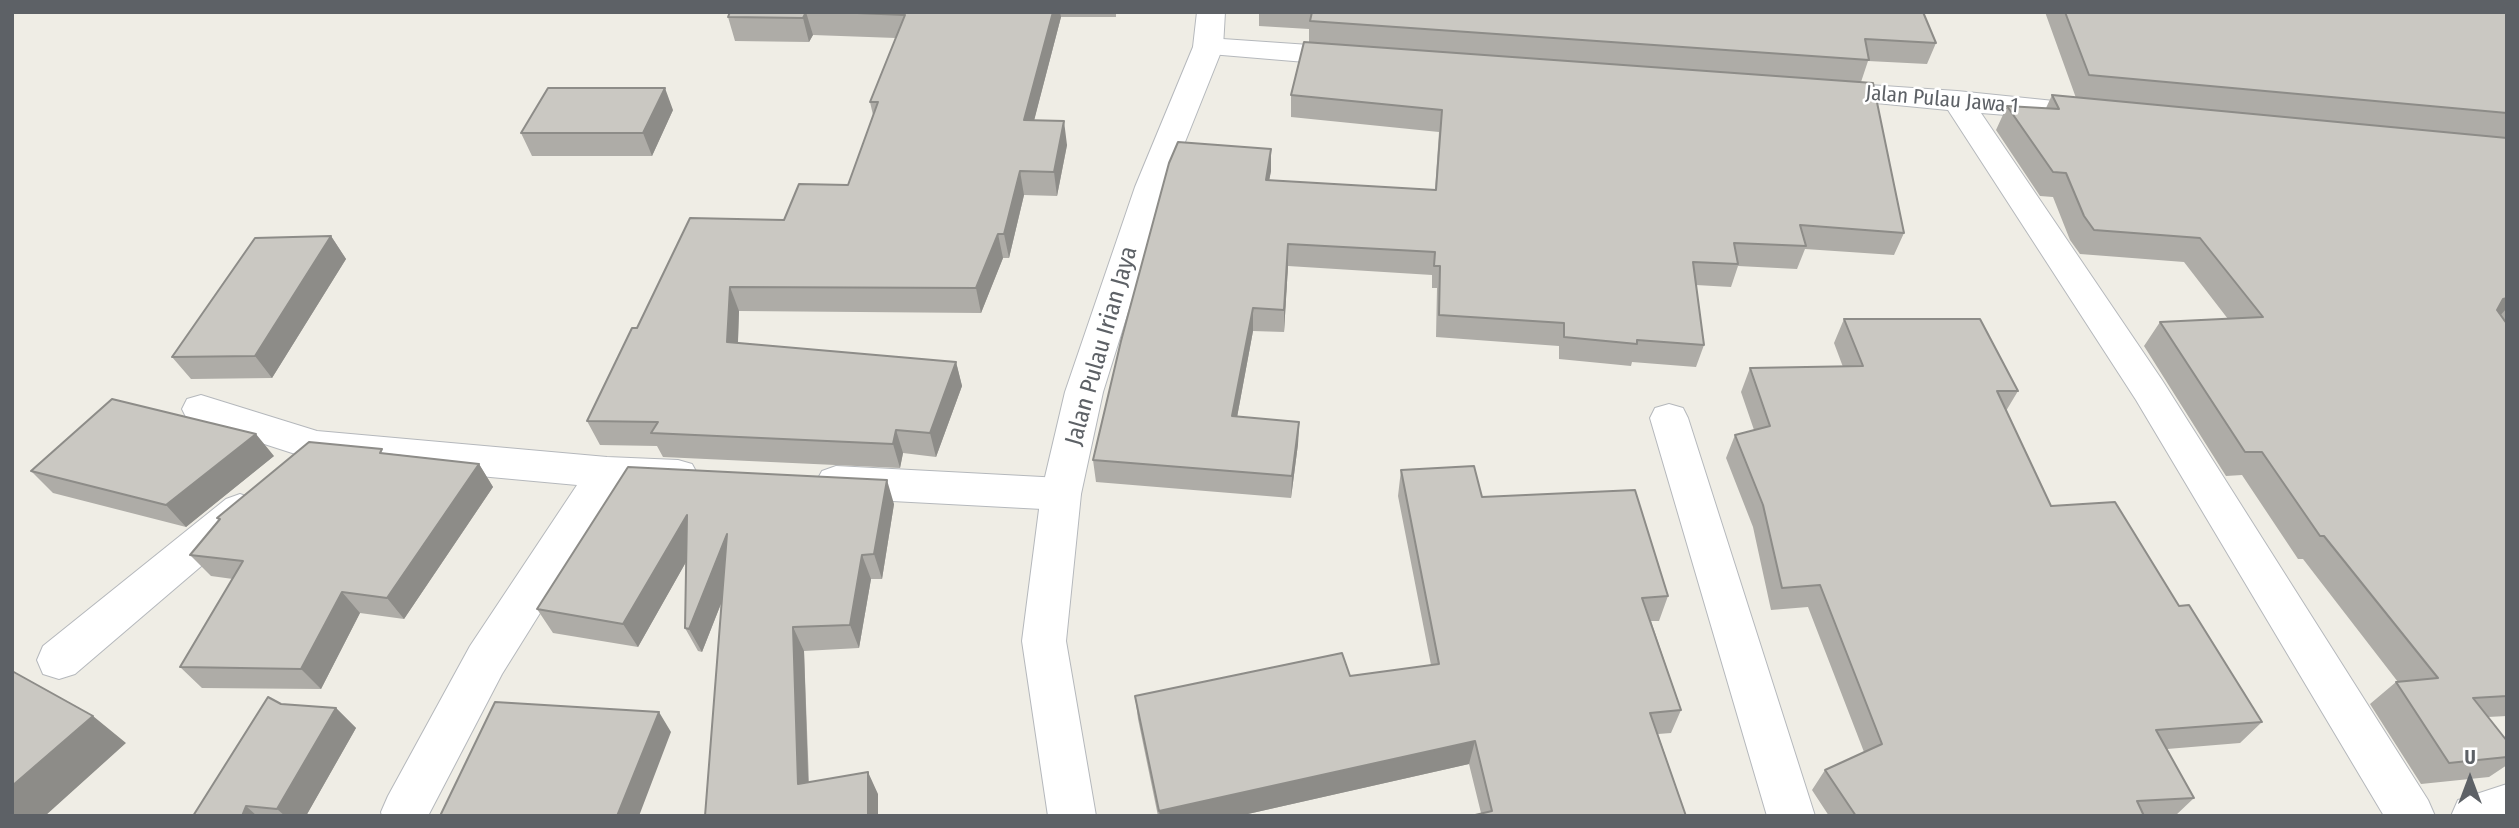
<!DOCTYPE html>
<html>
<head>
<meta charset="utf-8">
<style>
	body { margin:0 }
	#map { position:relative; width:2519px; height:828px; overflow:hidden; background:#efede5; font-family:"Fira Sans Condensed",sans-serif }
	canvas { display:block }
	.frame { position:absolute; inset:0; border:14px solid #5d6166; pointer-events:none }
	.north { position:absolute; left:2435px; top:744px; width:70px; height:70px; -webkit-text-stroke:5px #fff; paint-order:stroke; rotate:0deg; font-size:19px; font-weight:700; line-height:28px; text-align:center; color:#5d6166 }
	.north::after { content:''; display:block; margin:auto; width:24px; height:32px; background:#5d6166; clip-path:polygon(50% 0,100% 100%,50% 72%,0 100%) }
</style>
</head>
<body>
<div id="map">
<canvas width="2519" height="828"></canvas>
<div class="frame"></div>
<div class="north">U</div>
</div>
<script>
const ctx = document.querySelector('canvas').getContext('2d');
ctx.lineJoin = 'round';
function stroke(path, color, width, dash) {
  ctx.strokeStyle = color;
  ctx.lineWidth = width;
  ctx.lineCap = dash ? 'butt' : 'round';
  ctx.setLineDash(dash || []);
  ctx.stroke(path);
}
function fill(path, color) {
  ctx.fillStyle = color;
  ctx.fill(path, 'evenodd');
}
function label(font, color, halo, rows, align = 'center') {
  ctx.font = font + ' "Fira Sans Condensed",sans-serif';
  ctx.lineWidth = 5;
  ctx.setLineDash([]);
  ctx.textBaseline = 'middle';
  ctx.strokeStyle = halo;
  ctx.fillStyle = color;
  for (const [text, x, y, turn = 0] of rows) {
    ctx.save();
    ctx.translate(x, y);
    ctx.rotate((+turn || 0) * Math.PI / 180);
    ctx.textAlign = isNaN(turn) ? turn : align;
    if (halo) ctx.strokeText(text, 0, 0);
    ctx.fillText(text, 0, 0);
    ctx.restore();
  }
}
const minor = new Path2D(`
	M1208,38l145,10 10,3 5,6 -5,6 -10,3 -155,-13 -5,-6 5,-6z
	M1825,82l132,9 136,14 4,7 -4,7 -11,2 -101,-8 181,267 266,420 7,16h-51l-248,-416 -188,-290 -134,-13 -4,-6 4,-6z
	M201,395l116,36 290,26 71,3 14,4 6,11 -6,11 -14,4 -60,-2 -116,186 -74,142h-46l-1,-4 7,-16 82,-150 107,-161 -260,-24 -130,-42 -5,-10 5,-10z
	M1669,404l14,4 5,10 127,398h-48l-117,-398 5,-10z
	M836,466l225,12 14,5 6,11 -6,11 -14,5 -225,-12 -14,-5 -6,-11 6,-11z
	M240,494l14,5 6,11 -6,11 -179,153 -16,5 -16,-5 -6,-14 6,-14 183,-147z
	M2507,784v32h-56l7,-16z`);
const tertiary = new Path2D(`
	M1197,12h28l-2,35 -56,140 -64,205 -22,102 -15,147 30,175h-48l-26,-175 19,-147 24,-102 70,-205 58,-140z`);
stroke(minor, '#b5b8bc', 2);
stroke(tertiary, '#b5b8bc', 2);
fill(minor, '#fff');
fill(tertiary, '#fff');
fill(new Path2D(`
	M730,12h386v5h-55l-27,103 33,25 -10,51 -33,-1 -15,63h-6l-22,55 -242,-2 -1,32 218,19 6,24 -26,71 -33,-4 -3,15 -237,-11 -6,-11 -57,-1 -13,-24 50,-93 147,-108 64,-35 25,-70 -3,-13 26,-64 -83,-3 -4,7 -74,-1 -7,-24z
	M1259,12h664l13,31 -9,21 -59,-3 -7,21 -309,-22 352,173 -10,22 -89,-6 -8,20 -59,-3 -7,21 -35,-2 8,60 -8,22 -64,-5 -1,4 -72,-7v-13l-123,-9 1,-49h-5v-13l-144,-9 -4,66 -31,-1 -16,86 62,5 -1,22 -7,54 -195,-16 -3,-22 178,-311v22l-2,9 166,10 4,-58 -148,-15v-22l18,-53v-13l-50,-3z
	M2045,12h462v704l-19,1 19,24v24l-18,12 -68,7 -51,-80 26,-22h2l-95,-123h-5l-56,-84 -16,1 -82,-130 16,-24 68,-3 -44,-57 -104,-8 -10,-14 -17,-43 -13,-1 -44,-66 11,-24 39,2 6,-13 24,3z
	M673,110l-21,46h-120l-11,-23z
	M331,236l15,23 -74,119 -81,1 -19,-22z
	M1844,319l174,72 -12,20 45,95 128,100 83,116 -22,21 -73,6 27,49 -19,18h-346l-17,-26 13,-20 39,-18 -56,-145 -37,3 -18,-83 -27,-69 9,-23 19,-5 -13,-38 9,-24 93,-1 -9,-24z
	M385,453l94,11 14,23 -89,132 -44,-6 -39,76 -119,-1 -22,-21 53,-88 -22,-3 -21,-21 29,-35 -2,-2z
	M274,456l-88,71 -133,-34 -22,-22z
	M628,467l266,37 -12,75h-11l-12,69 -55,3 5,131 69,12 -173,22 17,-215 -20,51 -4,-1 -13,-23 1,-66 -48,85 -85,-14 -16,-24z
	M1401,470l81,27 186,99 -9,25h-8l30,89 -10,23 -13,1 28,82 -205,-3 -12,-49 -230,52h-81l-20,-97 -3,-23 215,-20 81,-11 -33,-169z
	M281,704l55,4 20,20 -50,88h-113z`), '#aeaca7');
fill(new Path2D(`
	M806,12l7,23 -4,7 -6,-24z
	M1053,12h7l1,5 -33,127 -4,-24z
	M665,88l8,22 -21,46 -9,-23z
	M1064,121l3,24 -10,51 -3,-24z
	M1271,149v22l-6,31 1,-22z
	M1020,171l4,24 -15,63 -5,-24z
	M998,234l5,24 -22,55 -5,-25z
	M331,236l15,23 -74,119 -17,-22z
	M1288,244v22l-4,66v-22z
	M730,287l9,24 -2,55 -10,-24z
	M2507,298v10l-11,12 -15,3 22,-24z
	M1253,308v23l-20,108 -1,-23z
	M956,362l6,24 -26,71 -6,-24z
	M1299,422l-1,22 -7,54 1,-22z
	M896,430l7,23 -3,15 -7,-24z
	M256,434l18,22 -88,71 -20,-22z
	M479,464l14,23 -89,132 -17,-21z
	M887,480l7,24 -12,75 -8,-25z
	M687,515l12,24 -61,108 -15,-23z
	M727,534l12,24 -37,94 -13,-23z
	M862,555l9,24 -12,69 -9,-23z
	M342,592l18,21 -39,76 -20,-20z
	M793,627l11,24 5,155 -11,-22z
	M336,708l20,20 -50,88h-21l-8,-7z
	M659,712l12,20 -32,84h-22z
	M93,716l33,27 -81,73h-33v-30z
	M1475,741l-6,23 -230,52h-79l-1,-5z
	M868,772l10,22v22h-10z
	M246,806l11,10h-15z`), '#8d8c88');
const building = new Path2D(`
	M730,12h76l-3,6 -75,-1z
	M833,12h220l-29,108 40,1 -10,51 -34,-1 -16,63h-6l-22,54 -246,-1 -3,55 229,20 -26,71 -34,-3 -3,14 -242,-11 7,-11 -71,-1 45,-93h5l53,-110 94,2 15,-36 49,1 30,-83h-8l35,-87z
	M1312,12h611l13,31 -71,-4 4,21 -559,-39z
	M2065,12h442v101l-418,-38z
	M1304,42l569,41 31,150 -104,-8 6,21 -72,-3 4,21 -45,-2 11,83 -67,-5v4l-73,-7v-14l-125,-8 1,-49h-6l1,-14 -147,-8 -4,66 -31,-2 -21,108 67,6 -7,54 -199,-16 28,-119 48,-178 9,-21 93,7 -5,31 170,10 6,-80 -151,-15z
	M548,88h117l-22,45h-122z
	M2052,95l455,43v160l-4,1 -6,11 10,14v372l-34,2 34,43v16l-58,6 -53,-81 42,-4 -114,-142h-4l-58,-84h-17l-85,-130 103,-5 -63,-79 -106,-8 -10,-14 -18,-43 -13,-1 -46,-66 52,3z
	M331,236l-76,120 -83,1 83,-119z
	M1844,319h136l38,72h-21l54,115 64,-4 64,104 10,-1 73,117 -106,8 38,68 -57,3 7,15h-288l-31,-46 57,-26 -62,-159 -38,3 -19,-83 -28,-70 35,-9 -20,-58 113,-2z
	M112,399l144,35 -90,71 -135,-34z
	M309,442l73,7 -2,4 99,11 -92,134 -45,-6 -41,77 -121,-2 63,-106 -53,-6 30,-36 -3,-1z
	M1474,466l8,31 153,-7 33,106 -26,2 39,112 -31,3 36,103h-215l21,-5 -17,-70 -316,70 -24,-115 207,-43 8,23 89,-12 -38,-194z
	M628,467l259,13 -13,74 -12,1 -12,70 -57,2 5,157 70,-12v44h-163l22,-282 -38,95 -4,-1 2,-113 -64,109 -86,-15z
	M12,671l81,45 -81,70z
	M268,697l13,7 55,4 -59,101 -31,-3 -4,10h-49z
	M495,702l164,10 -42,104h-177z`);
fill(building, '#cac8c2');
stroke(building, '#8d8c88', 2);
label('21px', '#5d6166', '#fff', [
	["Jalan Pulau Jawa 1",1942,100,5]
]);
label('24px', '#5d6166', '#fff', [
	["Jalan Pulau Irian Jaya",1102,346,-74]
]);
</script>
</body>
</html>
